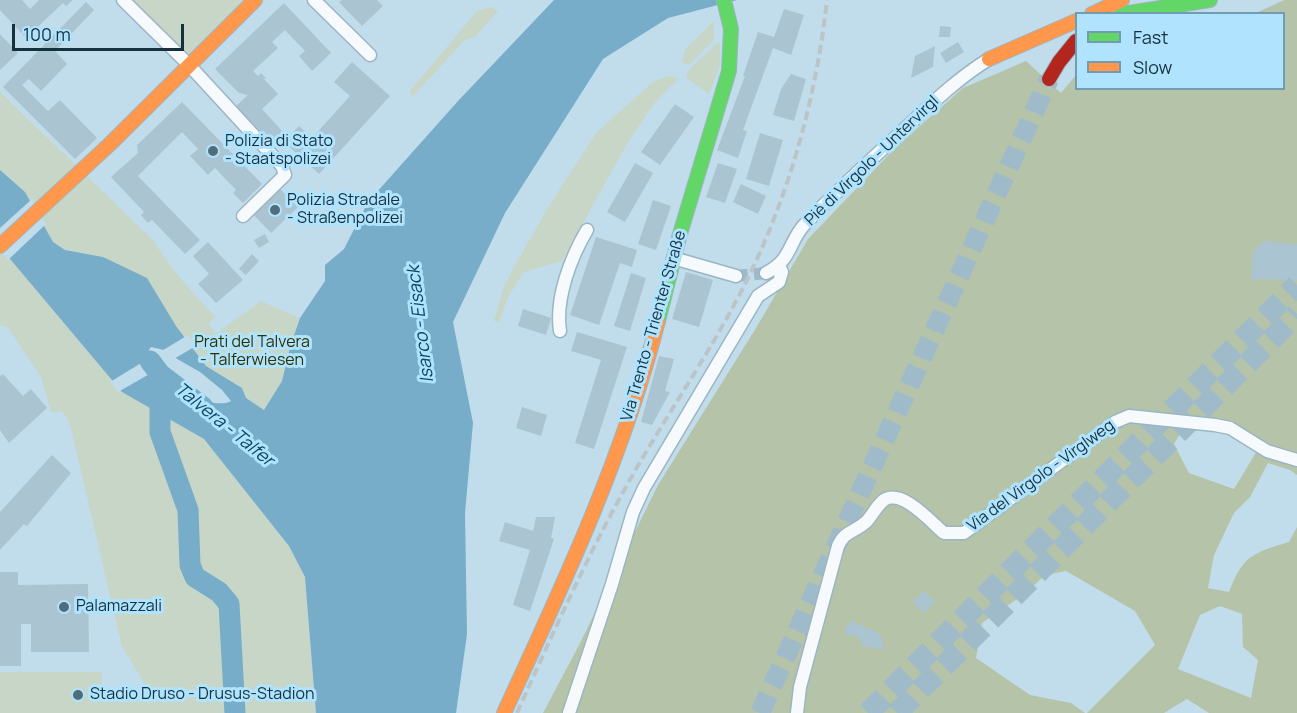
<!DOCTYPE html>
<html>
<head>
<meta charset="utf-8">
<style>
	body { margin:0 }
	#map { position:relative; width:1297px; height:713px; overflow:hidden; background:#c1ddec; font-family:Manrope,sans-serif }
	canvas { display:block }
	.legend { position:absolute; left:1075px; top:12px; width:210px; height:78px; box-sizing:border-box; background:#afe3fe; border:2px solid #719cb1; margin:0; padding:8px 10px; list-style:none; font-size:18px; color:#15313e }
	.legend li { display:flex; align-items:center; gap:12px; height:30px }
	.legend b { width:30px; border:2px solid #719cb1 }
	.scale { position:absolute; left:12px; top:24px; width:172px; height:27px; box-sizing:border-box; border:3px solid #15313e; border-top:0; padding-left:8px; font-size:18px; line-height:21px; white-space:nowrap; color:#15313e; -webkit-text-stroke:4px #afe3fe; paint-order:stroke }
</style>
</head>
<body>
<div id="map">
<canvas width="1297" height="713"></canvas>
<ul class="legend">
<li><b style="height:8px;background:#63d668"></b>Fast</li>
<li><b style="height:8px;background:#ff974d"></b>Slow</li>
</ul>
<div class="scale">100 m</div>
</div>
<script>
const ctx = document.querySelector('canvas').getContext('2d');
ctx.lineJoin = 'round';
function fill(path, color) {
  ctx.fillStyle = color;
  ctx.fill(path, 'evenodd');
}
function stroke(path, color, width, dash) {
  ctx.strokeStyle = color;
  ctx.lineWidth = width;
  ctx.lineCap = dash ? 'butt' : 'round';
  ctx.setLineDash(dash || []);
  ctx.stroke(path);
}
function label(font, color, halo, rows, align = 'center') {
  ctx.font = font + ' Manrope,sans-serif';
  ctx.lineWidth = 6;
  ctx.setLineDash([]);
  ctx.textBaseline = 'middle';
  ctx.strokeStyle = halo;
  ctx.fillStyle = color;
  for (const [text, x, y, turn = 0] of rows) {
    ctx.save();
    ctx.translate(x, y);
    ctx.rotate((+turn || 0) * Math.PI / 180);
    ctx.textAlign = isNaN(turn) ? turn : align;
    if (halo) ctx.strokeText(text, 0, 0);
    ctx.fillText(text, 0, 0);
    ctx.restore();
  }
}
fill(new Path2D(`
	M123,0h132l-66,65z
	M492,7l6,4 -23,26 -10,3 -52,56 -4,-4 68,-81z
	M714,21v19l-24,24 -8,-1 3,-14z
	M718,42l2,2v21l-11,29 -23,-16 2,-7z
	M668,76l11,2 -23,23 -29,43 -65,117 -38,11 -16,25 -9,25 -5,-1 9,-32 11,-22 35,-61 47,-73 57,-51z
	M0,92l153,148c18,29 39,53 63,77l-7,6 6,11 46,-33 39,17 -10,29 -8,34 -18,29 -18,-12 -4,-10 -36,-22 -30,-40 -73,-69 -38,-7 -12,-8 -28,-50 -25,-22z
	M0,247l122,145 82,47 85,107 16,31 11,136h-316v-41h102v19l46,-2 -26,-42 -52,-223 -8,-13 -11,1 -10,-35 -33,-50 -8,-2z`), '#c7d6c7');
fill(new Path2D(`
	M1284,0h13v475l-7,-5 -22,-7 -18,34 -16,16 -20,42 -6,33 21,4c14,-37 24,-39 60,-50l8,-15v186h-88l-22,-14 -23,14h-77l68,-68 -20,-34 -69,-40 -21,4 -19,18 -44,30 -6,35 54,37 41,8 14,10h-542l34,-64 81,-164 98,-157 52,-89 89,-93 66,-58 63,-27 35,32 15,-18v13h208v-74l-28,-1zM1185,426l43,5 30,18 -24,40 -45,-16 -15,-29zM1220,606l22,8 1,33 15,13 -7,38 -73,-29 22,-54z`), '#b5c4a9');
fill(new Path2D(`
	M554,0h183l-69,18 -65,41 -98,154 -52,109 20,101 -8,90 2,121 -11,79h-140l-11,-136 -16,-31 -85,-107 -82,-47 -122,-145v-77l25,22 28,50 12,8 38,7 44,21 29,48 30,40 36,22 4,10 18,12 18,-29 8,-34 10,-29 25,-37v-16l19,-16 24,-47 90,-101zM151,347l13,3 8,6 28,16 22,18 9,11c-11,8 -51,-6 -59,-16 -3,-3 -5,-9 -7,-13l-7,-1 -11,-18z`), '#77adc9');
fill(new Path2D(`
	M32,199l14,25 -38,36 -8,-9v-23z
	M188,335l8,11 -24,14 -12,-8z
	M151,357l9,11 -42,24 -8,-10z`), '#c1ddec');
stroke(new Path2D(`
	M150,361l10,13 43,33
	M160,386v46l28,78 2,55 5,12 24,15 10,12 6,109`), '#77adc9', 21);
fill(new Path2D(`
	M0,0h22l8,9 9,-9h34l-7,6 -3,-3 -37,35 -26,-28z
	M342,0h35l6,6 -21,20 -23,-24z
	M86,2l8,8 -39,41 12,13 -26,27 -12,-12 -7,6 26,26 12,-11 37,38 -22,21 -72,-72z
	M284,3l47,50 -19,18 -13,-15 6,-5 -20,-21 -13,12 6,6 -25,23 5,5 3,-3 5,5 -2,1 14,15 -16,15 21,23 -16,14 -35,-36 16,-15 -9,-2 -24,-24z
	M784,9l20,6 -13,40 -18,-7 -30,82 4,1 -9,27 -21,-8 28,-74h-2l15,-44 16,5z
	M940,26l11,1 -1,10h-11z
	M0,34l18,19 -18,17z
	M958,42l6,10 -18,11 -6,-10z
	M935,46l-2,21 -22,11 4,-22z
	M352,62l38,34 -71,78 -35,-32 15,-16 13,12 38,-42 -16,-14z
	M791,74l15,5 -12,42 -21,-6 8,-26z
	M182,102l80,82 -19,19 -10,-10 3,-3 -21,-22 -7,7 -18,-19 8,-7 -16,-17 -44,44 62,64 -15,14 -33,-34 -4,3 -7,-8 3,-3 -33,-35 27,-24 -1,-8z
	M675,104l19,13 -34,48 -19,-13z
	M760,133l23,7 -14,46 -23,-7z
	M635,163l18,10 -28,49 -18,-10z
	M718,163l19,6 -12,34 -19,-6z
	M741,184l25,12 -8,18 -25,-12z
	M278,187l20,20 -27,26 -19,-20z
	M653,200l18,6 -15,44 -18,-6z
	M265,234l4,8 -10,6 -5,-8z
	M596,237l41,13 -5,17 -12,-4 -21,62 -29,-10z
	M1264,241l33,3v36l-46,-1 2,-28z
	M208,242l35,38 -27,23 -18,-19 11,-10 -16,-18z
	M252,254l7,7 -13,14 -7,-6z
	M686,272l27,8 -14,47 -27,-8z
	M631,273l15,5 -16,53 -16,-5z
	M523,309l28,9 -5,17 -28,-9z
	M577,332l50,15 -33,102 -19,-6 26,-83 -30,-9z
	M659,356l15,3 -9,32 5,1 -18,33 -11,-3z
	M3,374l20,22 8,-7 16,19 -38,35 -9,-13v-54z
	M522,407l25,8 -6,21 -25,-8z
	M52,455l19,18 -44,53 -3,-2 -24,26v-38z
	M536,517h19l-4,21 3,1 -24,72 -17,-6 17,-55 -31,-9 6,-19 28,9z
	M0,572h18v13l70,-1 1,68h-58v-28h-10v42h-21z
	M924,591l11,11 -11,11 -11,-11z
	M852,620l7,6 2,-2 9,7 2,-2 8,6 4,14h-9l-4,-3 -2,2 -9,-4 2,-3 -8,-7 -2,2 -7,-2 1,-2 -2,-2z`), '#aac4d1');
stroke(new Path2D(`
	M736,276l30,-3`), '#9fbbc9', 12, [12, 6]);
stroke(new Path2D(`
	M760,713l289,-634`), '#9fbbc9', 20, [20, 10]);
stroke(new Path2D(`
	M868,713l429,-428
	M897,713l400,-399`), '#9fbbc9', 22, [22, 11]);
const street = new Path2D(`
	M123,0l66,65 93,101 3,9 -42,41
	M314,0l56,55
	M673,258l63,18
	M766,273c27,-14 22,-31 39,-49 30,-31 61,-60 93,-89 29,-27 57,-55 91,-76
	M560,331c-5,-33 11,-74 27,-101
	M569,713l43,-129 21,-72 11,-24 114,-192 21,-14 3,-10 -3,-6
	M797,713l3,-26 38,-141c7,-16 16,-13 28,-24 6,-6 11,-17 18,-22 18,-12 48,23 60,33h20l151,-111 14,-6 86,9 15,3 37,23 30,9`);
const fast = new Path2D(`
	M1122,14l88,-14
	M658,321l22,-87 49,-163 2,-42 -7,-29`);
const slow = new Path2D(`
	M1092,14l30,-14
	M989,59l87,-38
	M0,246l110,-102 145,-144
	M504,713c59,-128 119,-255 154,-392`);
const jam = new Path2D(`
	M1049,79l10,-17 17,-21`);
stroke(street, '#9cb5c2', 15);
stroke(fast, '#9cb5c2', 16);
stroke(slow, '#9cb5c2', 16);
stroke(jam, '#9cb5c2', 16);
stroke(street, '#f6fafc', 12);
stroke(fast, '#63d668', 14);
stroke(slow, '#ff974d', 14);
stroke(jam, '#b3261e', 14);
stroke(new Path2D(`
	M517,713c37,-82 74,-166 119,-244 36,-62 76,-120 108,-183 45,-89 72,-187 83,-286`), '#bbc4c7', 4, [9, 4.5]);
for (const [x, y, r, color] of [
	[213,151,6,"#516d7b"],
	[275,210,6,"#516d7b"],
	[64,607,6,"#516d7b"],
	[78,695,6,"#516d7b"]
]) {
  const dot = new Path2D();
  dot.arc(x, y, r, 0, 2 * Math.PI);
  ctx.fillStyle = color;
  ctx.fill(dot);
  stroke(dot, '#afe3fe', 2);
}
label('16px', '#15313e', '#afe3fe', [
	["Polizia di Stato",225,142],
	["- Staatspolizei",225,160],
	["Polizia Stradale",287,201],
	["- Straßenpolizei",287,219],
	["Palamazzali",76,607],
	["Stadio Druso - Drusus-Stadion",90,695]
], 'left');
label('16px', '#15313e', '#afe3fe', [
	["Piè di Virgolo - Untervirgl",872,161,-44],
	["Via Trento - Trienter Straße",654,326,-74],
	["Via del Virgolo - Virglweg",1041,476,-36]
]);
label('16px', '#303100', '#afe3fe', [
	["Prati del Talvera",252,343],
	["- Talferwiesen",252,361]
]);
label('italic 18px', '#10475f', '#afe3fe', [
	["Isarco - Eisack",421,324,-97],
	["Talvera - Talfer",224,425,39]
]);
</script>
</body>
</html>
